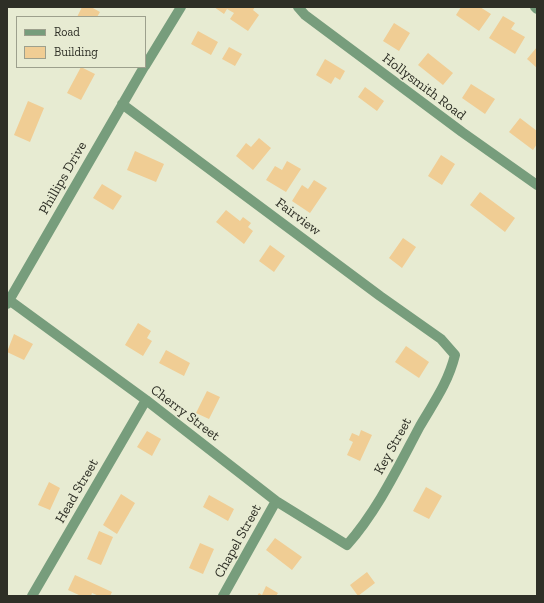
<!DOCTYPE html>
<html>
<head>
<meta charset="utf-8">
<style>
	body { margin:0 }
	#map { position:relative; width:544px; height:603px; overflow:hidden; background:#e7ebd2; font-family:"Zilla Slab",serif }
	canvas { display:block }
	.frame { position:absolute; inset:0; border:8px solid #2e2f26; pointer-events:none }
	.legend { position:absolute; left:16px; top:16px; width:130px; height:52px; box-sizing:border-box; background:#e7ebd2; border:1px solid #9da08d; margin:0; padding:5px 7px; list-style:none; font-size:12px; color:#2e2f26 }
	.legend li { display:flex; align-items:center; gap:8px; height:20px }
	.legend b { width:20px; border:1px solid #9da08d }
</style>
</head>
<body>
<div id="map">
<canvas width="544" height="603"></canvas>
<div class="frame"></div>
<ul class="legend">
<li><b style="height:5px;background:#779d7c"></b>Road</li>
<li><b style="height:11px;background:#f0cd94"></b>Building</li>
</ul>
</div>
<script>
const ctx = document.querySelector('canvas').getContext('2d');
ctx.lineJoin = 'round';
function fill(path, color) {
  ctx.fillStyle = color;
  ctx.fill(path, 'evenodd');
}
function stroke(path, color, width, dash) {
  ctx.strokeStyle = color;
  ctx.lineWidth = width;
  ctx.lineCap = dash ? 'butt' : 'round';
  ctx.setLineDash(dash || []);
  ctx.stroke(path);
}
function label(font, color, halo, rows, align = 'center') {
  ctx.font = font + ' "Zilla Slab",serif';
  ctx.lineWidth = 3;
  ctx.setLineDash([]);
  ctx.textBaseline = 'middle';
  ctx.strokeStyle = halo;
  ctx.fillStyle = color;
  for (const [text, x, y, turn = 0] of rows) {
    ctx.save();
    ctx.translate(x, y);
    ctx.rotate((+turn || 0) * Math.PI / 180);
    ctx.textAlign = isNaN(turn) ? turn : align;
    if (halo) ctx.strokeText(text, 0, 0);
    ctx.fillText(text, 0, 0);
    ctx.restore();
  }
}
fill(new Path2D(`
	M82,7h9l9,5 -3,5h-20z
	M214,7h41l-2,3 6,5 -11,16 -18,-12 4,-6 -7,-4 -3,5z
	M461,7h19l11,7 -12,17 -23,-16z
	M503,16l12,7 -4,6 14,8 -10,17 -26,-16z
	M394,23l16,10 -11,18 -16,-10z
	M198,31l20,11 -7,13 -20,-11z
	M229,47l13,7 -7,12 -13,-7z
	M537,47v21l-10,-9z
	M428,53l25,20 -10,12 -25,-20z
	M325,59l20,12 -5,9 -5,-3 -4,7 -15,-9z
	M81,67l14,7 -14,26 -14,-7z
	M471,84l24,15 -10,15 -23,-16z
	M365,87l19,14 -7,10 -19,-14z
	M28,101l16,7 -14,34 -16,-7z
	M520,118l17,13v13l-4,6 -24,-18z
	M259,138l12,10 -18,22 -17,-14 10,-13 5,4z
	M135,151l29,13 -8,18 -29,-12z
	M441,155l14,9 -13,21 -14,-9z
	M287,161l14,8 -15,23 -20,-12 9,-14 7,4z
	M314,180l13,8 -17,25 -18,-12 10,-16 6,4z
	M102,184l20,12 -9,14 -20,-12z
	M480,192l35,26 -10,14 -35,-27z
	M226,210l14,11 3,-4 8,6 -3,4 5,4 -9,13 -28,-22z
	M403,238l13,9 -14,21 -13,-10z
	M270,245l15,11 -11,16 -15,-11z
	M138,323l13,8 -4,7 5,3 -9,15 -18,-11z
	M14,334l19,10 -9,16 -17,-8z
	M406,346l23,16 -10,16 -24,-16z
	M166,350l24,13 -6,13 -25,-13z
	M207,391l13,6 -11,22 -13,-6z
	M361,430l11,5 -12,26 -13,-6 6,-13 -4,-2 3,-7 7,3z
	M147,431l14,8 -9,17 -15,-9z
	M49,482l11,6 -10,22 -12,-5z
	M426,487l16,9 -13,23 -16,-8z
	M121,494l14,9 -18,31 -14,-9z
	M209,495l25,14 -6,12 -25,-14z
	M99,531l14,6 -12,28 -14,-6z
	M275,538l27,19 -10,13 -26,-20z
	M200,543l14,6 -11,25 -14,-6z
	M367,572l8,11 -17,13 -8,-11z
	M75,575l37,17 -2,4h-11l-7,-3 -1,3h-10l-13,-6z
	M266,586l12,7 -2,3h-19l2,-3 3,2z`), '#f0cd94');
stroke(new Path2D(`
	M298,7l7,8 157,117 75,53
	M535,7l2,2
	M145,66l36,-59
	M9,300l137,100 130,101 71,44c31,-35 51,-78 73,-119 14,-24 28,-43 35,-71l-14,-16 -61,-43 -258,-192
	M7,304l137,-237
	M32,596l114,-196
	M223,596l53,-95`), '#779d7c', 10);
label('14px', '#2e2f26', '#e7ebd2', [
	["Hollysmith Road",424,87,37],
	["Phillips Drive",63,178,-60],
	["Fairview",298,217,37],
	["Cherry Street",185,413,37],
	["Key Street",393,446,-61],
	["Head Street",77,491,-60],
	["Chapel Street",238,541,-61]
]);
</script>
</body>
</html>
